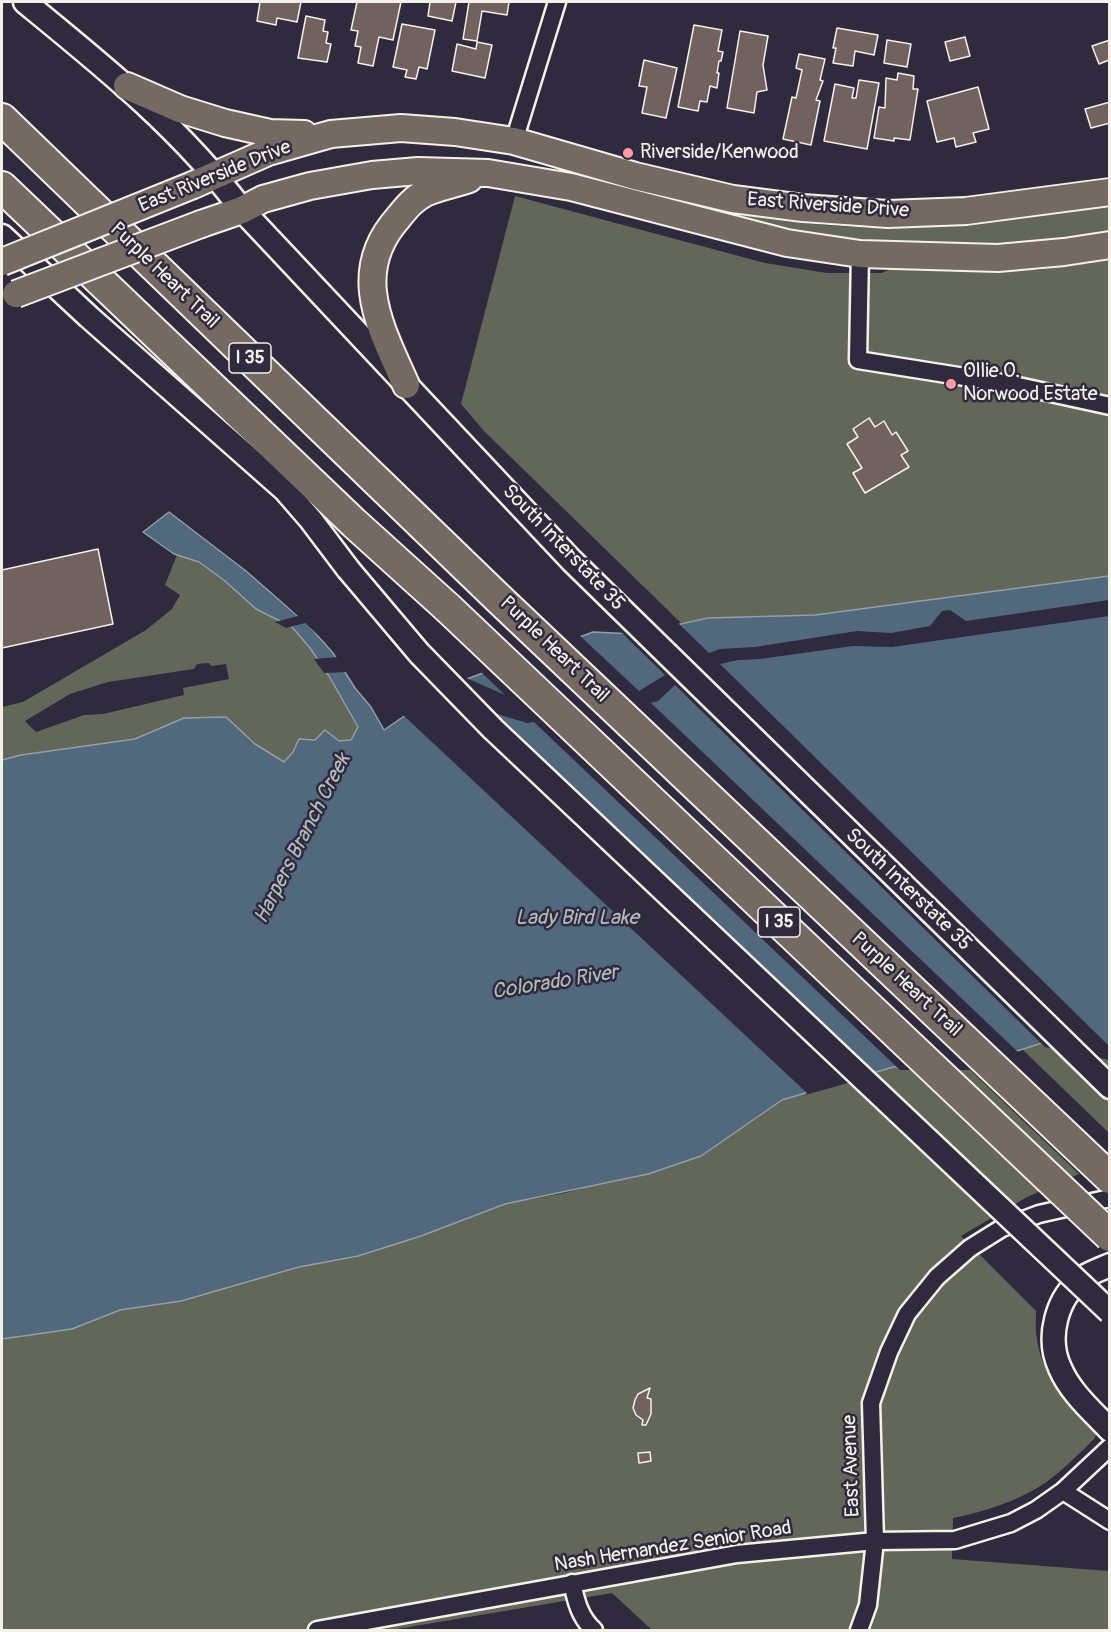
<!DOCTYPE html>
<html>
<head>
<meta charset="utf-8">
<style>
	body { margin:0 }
	#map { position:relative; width:1111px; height:1632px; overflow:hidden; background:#2f2a3d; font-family:Pangolin,sans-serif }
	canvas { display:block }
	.frame { position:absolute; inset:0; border:3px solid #f4f1e8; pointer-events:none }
</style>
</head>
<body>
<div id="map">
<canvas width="1111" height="1632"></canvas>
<div class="frame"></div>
</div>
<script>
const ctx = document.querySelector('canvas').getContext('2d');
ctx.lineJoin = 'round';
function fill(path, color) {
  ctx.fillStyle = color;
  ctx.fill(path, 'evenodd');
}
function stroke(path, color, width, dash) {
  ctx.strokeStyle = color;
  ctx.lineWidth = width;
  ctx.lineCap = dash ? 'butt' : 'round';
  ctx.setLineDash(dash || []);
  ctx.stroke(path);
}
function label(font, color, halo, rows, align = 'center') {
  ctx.font = font + ' Pangolin,sans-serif';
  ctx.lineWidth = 5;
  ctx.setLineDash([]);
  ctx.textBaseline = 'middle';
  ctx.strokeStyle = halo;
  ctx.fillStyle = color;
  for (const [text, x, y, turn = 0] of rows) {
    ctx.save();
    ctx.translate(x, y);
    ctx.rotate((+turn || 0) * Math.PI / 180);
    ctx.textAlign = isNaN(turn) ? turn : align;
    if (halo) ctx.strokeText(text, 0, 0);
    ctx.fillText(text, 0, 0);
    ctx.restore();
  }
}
fill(new Path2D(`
	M515,196l250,67 62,10h55l11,-5 57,3 88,-1 71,-10v316l-294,39 -107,3 -26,6 -198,-193 -23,-27z
	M1109,206l1,23 -3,2 -33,9 -61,7 -135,-4 -82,-9 -82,-20 2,-5c74,16 151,22 226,17 56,-4 112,-13 167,-20z
	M177,555l22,7 26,19 31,28 36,18 18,21 19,28 29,52 -7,13 -52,-2 -6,13 -8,11 -30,-19 -29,-27 -42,1 -49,21 -114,16 -19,5v-53l21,-5 123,-72 26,-21 8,-14 -15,-10zM209,663l2,3 15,-2 3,15 -46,9 1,7 -81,19 -19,1 -48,17 -11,-11 45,-27 38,-12 86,-13 3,-5z
	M1042,1043l67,14v76l-87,-84z
	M893,1067h74l112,107 -52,23 -66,39 75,75c0,10 -1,19 1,28 5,40 34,64 61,91l-4,9c-15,15 -31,31 -49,44 -27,18 -61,29 -92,35l-1,41 157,12v59h-457l-40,-37 -221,37h-389v-291l70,-10 48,-19 61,-9 118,-34 59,-11 63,-20 84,-32 60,-11 136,-37 81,-56z`), '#636759');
const water = new Path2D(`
	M169,512l77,59 64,56 23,26 22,35 16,19 13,23 64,-44 145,-54 42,2 73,-16 107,-3 294,-39v481l-67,-14 -75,24h-74l-111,33 -81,56 -53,18 -143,30 -84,32 -63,20 -59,11 -118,34 -61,9 -48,19 -70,10v-579l19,-5 114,-16 49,-21 42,-1 29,27 29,18 9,-10 6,-13 16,1 10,-10 14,11 12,-1 7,-13 -29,-51 -19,-28 -18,-21 -36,-18 -31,-28 -26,-19 -25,-8 -31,-22z`);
fill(water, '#52687d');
stroke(water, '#939fa8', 1.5);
fill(new Path2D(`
	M168,509l80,60 64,56 22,25 -29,-27 -19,5 -11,-6 23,-6 -48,-45z
	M1109,600v16l-217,31 -39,-1 -93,13 -22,1 -18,4 389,382 1,14 -65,-13 -370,-362 -17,16 -7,2 368,350 -51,17h-68l-366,-348 -7,1 -30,-9 -18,-17h-3l397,379 -68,19 2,-2 -405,-379 45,-31 17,-6 41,18 -25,-24 98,-37 61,57 26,-16 -45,-44h15l42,-9 32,31 11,-4 35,-2 102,-16 34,2 39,-7 12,-15 8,-1 16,11z
	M339,657l9,15 -24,1 -10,-14z`), '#2f2a3d');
const building = new Path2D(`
	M260,2h41l-4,20 -20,-4 -1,7 -19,-4z
	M357,2h44l-8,38 -14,-3 -6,29 -15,-3 3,-16 -6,-1 3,-15 -7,-1z
	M430,2h26l-4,19 -24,-5z
	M469,2h40l-2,13 -25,-4 -5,30 -14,-2z
	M306,16l19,4 -2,11 5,1 -2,11 5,1 -4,18 -29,-4z
	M402,24l33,6 -8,39 -8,-2 -3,12 -11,-2 2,-7 -14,-3z
	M694,25l28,5 -4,21 5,1 -2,9h-2l-2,12h2l-2,15 -7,-2 -3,16 -7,-1 -2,10 -20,-4z
	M837,28l41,7 -4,20 -19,-4 -2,15 -20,-3 3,-15h-3z
	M740,31l28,5 -5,29 4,25 -10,2 -3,21 -27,-5z
	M965,37l5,19 -20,5 -5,-19z
	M887,40l24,4 -4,23 -23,-4z
	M1110,40v22l-1,-2 -10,4 -7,-18z
	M477,42l15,3 -7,33 -33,-7 5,-27 19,5z
	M799,54l26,5 -5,21 3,1 -7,19 4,1 -9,44 -28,-6 9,-42 4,1 6,-28 -6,-2z
	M644,60l33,8 -11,50 -24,-5 5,-26 -8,-1z
	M898,73l16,3 -1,13h5l-8,51 -16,-2v3l-20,-3 5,-31 6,1 1,-30 11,2z
	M859,80l20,3 -12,66 -43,-8 11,-57 19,4 -2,10h4z
	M978,87l11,42 -16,4 3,9 -20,5 -2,-9 -17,4 -10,-41z
	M1110,102v21l-19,5 -6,-19z
	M869,418l6,9 9,-6 8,14 4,-3 12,19 -7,4 8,12 -44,26 -12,-20 9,-5 -15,-24 11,-7 -5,-8z
	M98,549l15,75 -111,24v-78z
	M650,1388l-3,10 4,1v15l-5,11h-4l1,-5 -7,-5 -3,-7 2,-8 3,-6z
	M650,1452l1,9 -12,2 -1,-10z`);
fill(building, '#72625f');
stroke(building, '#f4f1e8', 1.5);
const street = new Path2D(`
	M514,141l43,-139
	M860,254l-2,106 151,24 101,22
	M1063,1491l47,30
	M572,1583c4,18 8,35 22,47
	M317,1630l420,-76 138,-13 80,-1 56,-17 25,-13 27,-19 47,-44
	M859,1630l9,-25 7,-64 -4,-138 18,-51 18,-38 30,-37 33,-29 32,-20 37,-14 71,-16`);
const secondary = new Path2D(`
	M25,2c77,63 157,127 217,208l330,351 538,526
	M2,236l87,81 196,173 26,30 37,49
	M1110,1265c-9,4 -18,7 -26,12 -28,20 -38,61 -24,91 10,24 32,43 50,62`);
const primary = new Path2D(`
	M127,86l53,23 45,14 45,10 34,1
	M193,185l75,-33 63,-18 70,-6 54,4 59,9 121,35 98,23 70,9 85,6 78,-3 144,-19
	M201,224l41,-14 21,-11 47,-13 62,-11 46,-4 70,2 83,14 216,56 73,11 138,4 66,-6 46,-7
	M406,385c-25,-57 -57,-112 -8,-167 8,-10 15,-19 27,-25 13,-6 30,-9 44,-14`);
const highway = new Path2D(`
	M2,119l496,479 612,580
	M2,187l352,336 94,85`);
stroke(street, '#f4f1e8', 21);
stroke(secondary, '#f4f1e8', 27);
stroke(primary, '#f4f1e8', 30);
stroke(highway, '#f4f1e8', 34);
stroke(street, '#2f2a3d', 16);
stroke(secondary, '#2f2a3d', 22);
stroke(primary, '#756964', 26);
stroke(highway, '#756964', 30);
const secondaryBridge = new Path2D(`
	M348,569l71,84 74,76 617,583`);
const primaryBridge = new Path2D(`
	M2,262l191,-77
	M16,294l185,-70`);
const highwayBridge = new Path2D(`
	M448,608l662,628`);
stroke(secondaryBridge, '#f4f1e8', 27, []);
stroke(primaryBridge, '#f4f1e8', 30, []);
stroke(highwayBridge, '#f4f1e8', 34, []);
stroke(secondaryBridge, '#2f2a3d', 22);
stroke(primaryBridge, '#756964', 26);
stroke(highwayBridge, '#756964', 30);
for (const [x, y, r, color] of [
	[628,153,6,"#ff9aa2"],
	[951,384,6,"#ff9aa2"]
]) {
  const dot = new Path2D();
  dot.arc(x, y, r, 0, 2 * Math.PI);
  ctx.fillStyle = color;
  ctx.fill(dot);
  stroke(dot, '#2f2a3d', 2);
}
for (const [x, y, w] of [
	[250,358,42],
	[779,922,42]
]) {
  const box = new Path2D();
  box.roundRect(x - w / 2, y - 15, w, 30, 4.5);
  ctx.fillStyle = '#2f2a3d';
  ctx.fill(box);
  stroke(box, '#f4f1e8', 1.5);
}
label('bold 18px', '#f4f1e8', null, [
	["I 35",250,358],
	["I 35",779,922]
]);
label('20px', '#f4f1e8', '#2f2a3d', [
	["Riverside/Kenwood",640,153],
	["Ollie O.",963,372],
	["Norwood Estate",963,395]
], 'left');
label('20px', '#f4f1e8', '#2f2a3d', [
	["East Riverside Drive",215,177,-22],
	["East Riverside Drive",828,206,4],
	["Purple Heart Trail",164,276,44],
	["South Interstate 35",563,548,46],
	["Purple Heart Trail",554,650,44],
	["South Interstate 35",908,890,44],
	["Purple Heart Trail",906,985,43],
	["East Avenue",852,1466,-92],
	["Nash Hernandez Senior Road",673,1547,-9]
]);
label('italic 21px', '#b3babd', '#2f2a3d', [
	["Harpers Branch Creek",303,839,-63],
	["Lady Bird Lake",577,919],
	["Colorado River",555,983,-9]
]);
</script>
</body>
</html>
